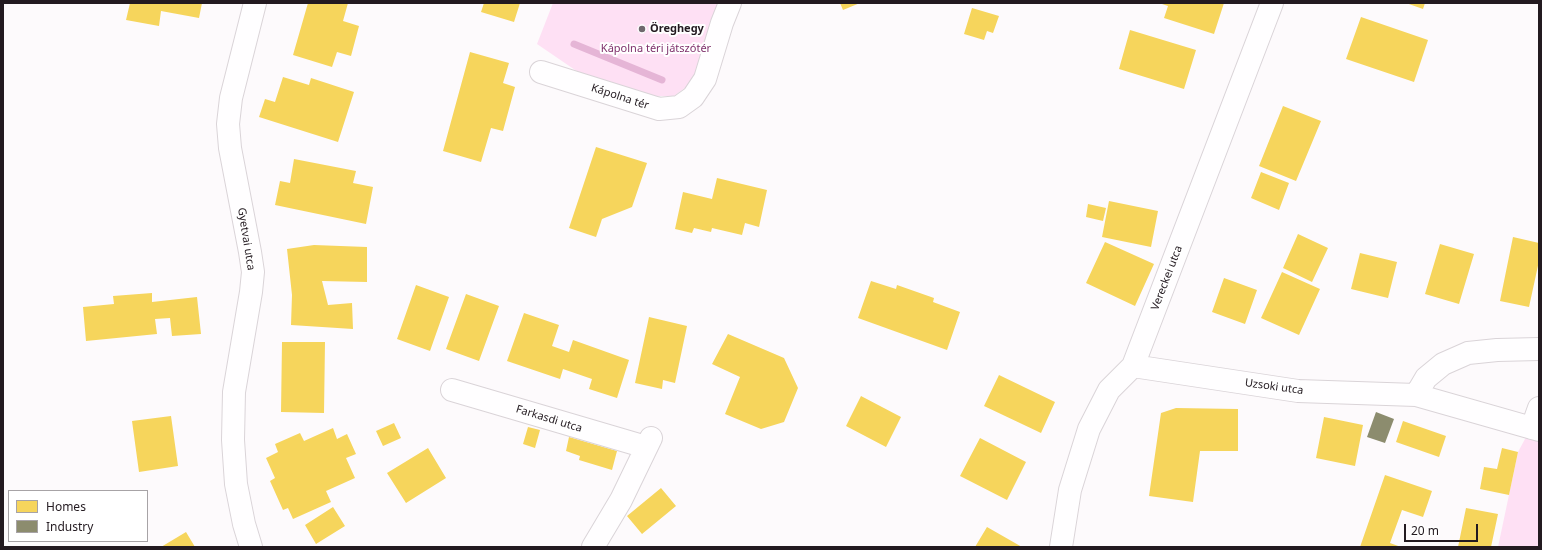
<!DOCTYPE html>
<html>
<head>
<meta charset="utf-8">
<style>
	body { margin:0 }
	#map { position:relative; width:1542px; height:550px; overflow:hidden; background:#fdfafc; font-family:"Noto Sans",sans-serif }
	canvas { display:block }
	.frame { position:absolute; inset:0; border:4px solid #231a20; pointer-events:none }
	.legend { position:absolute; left:8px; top:490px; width:140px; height:52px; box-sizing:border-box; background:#fff; border:1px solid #a7a3a6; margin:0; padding:5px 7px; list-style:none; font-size:12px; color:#231a20 }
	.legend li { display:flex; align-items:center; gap:8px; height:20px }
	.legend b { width:20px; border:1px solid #a7a3a6 }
	.scale { position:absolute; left:1404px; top:524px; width:74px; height:18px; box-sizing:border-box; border:2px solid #231a20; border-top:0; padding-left:5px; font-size:12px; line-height:14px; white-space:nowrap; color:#231a20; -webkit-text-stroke:3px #fff; paint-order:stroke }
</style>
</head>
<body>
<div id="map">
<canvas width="1542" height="550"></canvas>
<div class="frame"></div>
<ul class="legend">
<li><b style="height:11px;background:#f6d55c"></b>Homes</li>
<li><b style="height:11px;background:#8c8c6e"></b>Industry</li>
</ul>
<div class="scale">20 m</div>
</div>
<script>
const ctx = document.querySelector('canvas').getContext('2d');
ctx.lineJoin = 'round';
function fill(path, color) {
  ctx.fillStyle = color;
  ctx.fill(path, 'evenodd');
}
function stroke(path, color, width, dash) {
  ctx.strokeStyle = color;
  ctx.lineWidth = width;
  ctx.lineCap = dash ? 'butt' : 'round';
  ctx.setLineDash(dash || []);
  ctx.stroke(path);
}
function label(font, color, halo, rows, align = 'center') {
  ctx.font = font + ' "Noto Sans",sans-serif';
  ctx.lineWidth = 4;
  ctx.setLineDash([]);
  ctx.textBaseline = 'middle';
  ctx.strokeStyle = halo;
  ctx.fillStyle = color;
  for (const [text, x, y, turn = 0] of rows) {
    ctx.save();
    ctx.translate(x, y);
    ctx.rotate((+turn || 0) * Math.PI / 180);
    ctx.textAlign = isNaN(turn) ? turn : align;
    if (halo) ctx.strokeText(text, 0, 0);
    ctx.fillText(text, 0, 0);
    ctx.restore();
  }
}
fill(new Path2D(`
	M553,3h167l-23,70 -8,12 -15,11h-18l-78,-24 -41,-28z
	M1539,413v134h-41l20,-95z`), '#fee0f4');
fill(new Path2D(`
	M130,3h72l-3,15 -38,-7 -2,15 -33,-6z
	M308,3h40l-5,18 16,5 -8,30 -14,-4 -5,15 -39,-12z
	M484,3h36l-6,19 -33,-10z
	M840,3h20l-17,7z
	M1159,3h65l-10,31 -50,-16 4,-12z
	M1406,3h19l-2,6z
	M972,8l27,8 -6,17 -6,-2 -3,9 -20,-6z
	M1361,17l67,23 -14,42 -68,-23z
	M1130,30l66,20 -12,39 -65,-20z
	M470,52l39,11 -6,20 12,4 -12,44 -12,-3 -10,34 -38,-11z
	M283,77l26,8 2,-7 43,14 -16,50 -79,-25 6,-18 10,3z
	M1283,106l38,15 -25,60 -37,-15z
	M596,147l51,16 -15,44 -30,12 -6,18 -27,-9z
	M294,159l62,12 -3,12 20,4 -7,37 -91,-19 5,-24 10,2z
	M1261,172l28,11 -10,27 -28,-12z
	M717,178l50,12 -8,37 -14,-4 -3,12 -30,-7 -1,4 -17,-4 -2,5 -17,-4 8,-37 29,7z
	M1109,201l49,10 -7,36 -49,-10z
	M1088,204l18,4 -3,13 -17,-4z
	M1298,234l30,14 -16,34 -29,-14z
	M1513,237l26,6v18l-10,46 -29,-6z
	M1105,242l49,22 -19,42 -49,-23z
	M1440,244l34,10 -15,50 -34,-10z
	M314,245l53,2v35l-45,-1 6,24 24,-2 1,26 -62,-4 1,-30 -5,-46z
	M1360,253l37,9 -9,36 -37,-9z
	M1282,272l38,17 -21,46 -38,-17z
	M1224,278l33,12 -12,34 -33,-12z
	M871,281l25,8 1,-4 37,13 -1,4 27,10 -13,38 -89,-32z
	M416,285l33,12 -19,54 -33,-12z
	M152,293v9l45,-5 4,37 -29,2 -2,-18 -15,1 2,15 -71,7 -3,-34 31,-3 -1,-8z
	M466,294l33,12 -20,55 -33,-12z
	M524,313l35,12 -7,21 17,6 4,-12 56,20 -12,38 -28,-9 3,-10 -29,-10 -3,10 -53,-18z
	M649,317l38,9 -12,57 -12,-3 -1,9 -27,-6z
	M728,334l56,24 14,30 -14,34 -23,7 -36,-15 15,-37 -28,-13z
	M282,342h43l-1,71 -43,-1z
	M999,375l56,27 -14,31 -57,-27z
	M861,396l40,21 -15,30 -40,-21z
	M1176,408l62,1v42h-38l-7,51 -44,-6 12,-83z
	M171,416l7,50 -39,6 -7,-51z
	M1324,417l39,8 -8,41 -39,-8z
	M1403,421l43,15 -7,21 -43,-15z
	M394,423l7,15 -18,8 -7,-15z
	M528,427l12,3 -5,18 -12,-4z
	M333,428l4,11 10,-5 9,20 -10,4 9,20 -29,13 5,11 -38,17 -5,-11 -5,2 -13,-29 5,-3 -9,-20 12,-6 -3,-8 25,-11 4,8z
	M569,437l48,14 -5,19 -33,-10 1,-4 -14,-5z
	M980,438l46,24 -19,38 -47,-24z
	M428,448l18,30 -40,25 -19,-30z
	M1502,448l16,4 -9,43 -29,-6 4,-22 13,2z
	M1385,475l47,16 -9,26 -21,-7 -12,33 11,4h-41z
	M661,488l15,18 -34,28 -15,-18z
	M333,507l12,19 -29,18 -11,-19z
	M1466,508l32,6 -7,33h-33z
	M987,527l35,20h-47z
	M186,532l9,15h-34z`), '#f6d55c');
fill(new Path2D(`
	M1376,412l18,7 -9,24 -18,-6z`), '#8c8c6e');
stroke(new Path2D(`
	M574,44l88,36`), '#e5b5d6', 7);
const minor = new Path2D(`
	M541,72l118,37 20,-2 14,-10 12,-18 17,-56 8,-20
	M1133,366l165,25 118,4 123,35
	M452,390l194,57
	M1416,395l10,-17 17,-14 25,-11 29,-3 42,-1
	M1532,428l7,-20
	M251,547l-7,-23 -8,-40 -3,-44 1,-48 17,-100 2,-20 -3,-20 -20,-104 -2,-24 3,-26 24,-95
	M593,547l28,-47 30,-62
	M1061,547l9,-57 19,-61 20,-39 24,-24 139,-363`);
stroke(minor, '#dad4d8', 24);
stroke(minor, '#fffeff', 22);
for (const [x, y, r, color] of [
	[642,29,4,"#6f686d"]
]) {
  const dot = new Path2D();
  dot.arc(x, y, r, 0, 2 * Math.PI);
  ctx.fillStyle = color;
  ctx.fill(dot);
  stroke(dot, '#fff', 1.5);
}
label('bold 11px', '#231a20', '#fff', [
	["Öreghegy",650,29]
], 'left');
label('11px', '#7f316c', '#fff', [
	["Kápolna téri játszótér",656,49]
]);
label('11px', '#231a20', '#fff', [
	["Kápolna tér",620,97,18],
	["Gyetvai utca",246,239,81],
	["Vereckei utca",1167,278,-69],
	["Uzsoki utca",1274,387,8],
	["Farkasdi utca",549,419,17]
]);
</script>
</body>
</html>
